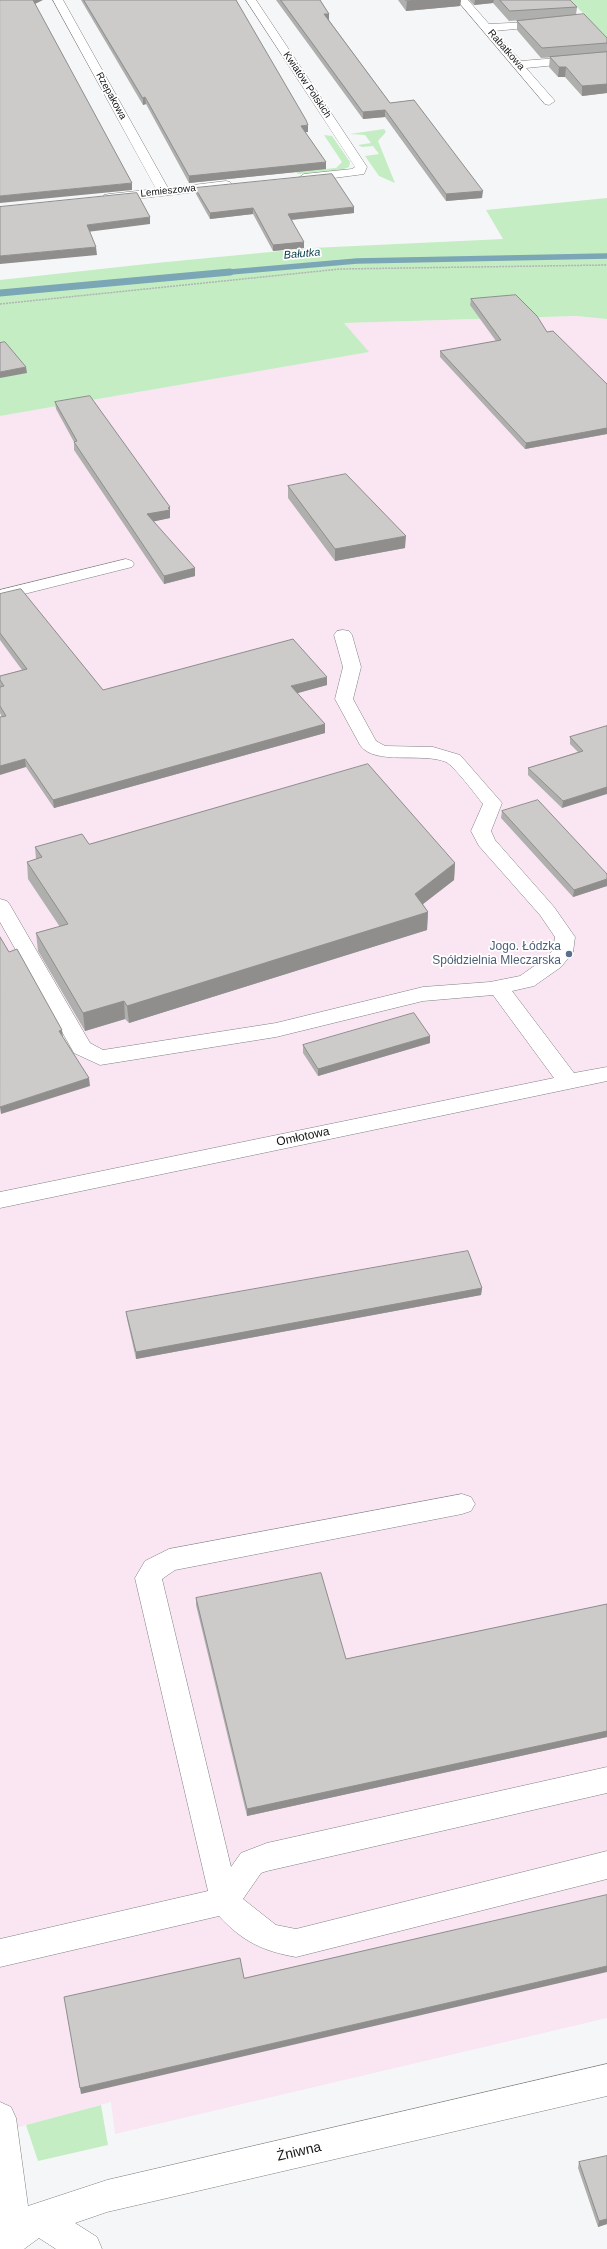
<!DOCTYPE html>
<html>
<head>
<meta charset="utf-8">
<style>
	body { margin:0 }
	canvas { display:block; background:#f5f6f7 }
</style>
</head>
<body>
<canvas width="607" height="2249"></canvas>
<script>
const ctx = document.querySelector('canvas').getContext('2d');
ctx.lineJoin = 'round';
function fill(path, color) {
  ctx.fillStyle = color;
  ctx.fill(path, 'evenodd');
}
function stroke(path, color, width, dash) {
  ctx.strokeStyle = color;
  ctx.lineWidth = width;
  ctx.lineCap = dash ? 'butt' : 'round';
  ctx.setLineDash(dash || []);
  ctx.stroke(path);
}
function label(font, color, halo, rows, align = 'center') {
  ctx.font = font + ' Arial,sans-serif';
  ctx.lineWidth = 3.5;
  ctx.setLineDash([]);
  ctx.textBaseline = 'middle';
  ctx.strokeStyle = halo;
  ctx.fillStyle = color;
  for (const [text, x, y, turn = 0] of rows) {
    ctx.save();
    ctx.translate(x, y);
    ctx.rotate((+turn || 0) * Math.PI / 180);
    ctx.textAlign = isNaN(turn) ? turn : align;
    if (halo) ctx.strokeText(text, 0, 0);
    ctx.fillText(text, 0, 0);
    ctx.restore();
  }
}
fill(new Path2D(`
	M576,316l31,3v1699l-492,116 -4,-32 -111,30v-1716l368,-64 -24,-29z`), '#fae5f3');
fill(new Path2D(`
	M570,0h37v38z
	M384,129l2,3 -8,9 17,42 -16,-7 -14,-20 14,-2 -6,-8 -11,1 -4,-2 13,-2 -6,-8 -15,-1z
	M324,135l8,1 18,26 -1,5 -10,4 -41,3 -2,-2 40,-4 6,-6z
	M607,198v121l-31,-3 -232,7 25,29 -369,64v-136l156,-17 156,-15 191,-9 -17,-29z
	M101,2105l7,40 -70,16 -12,-36z`), '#c5edc3');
stroke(new Path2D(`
	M219,273l138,-12 250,-5`), '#7ba6b6', 5.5);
stroke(new Path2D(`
	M0,293l230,-21`), '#7ba6b6', 7);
const minor = new Path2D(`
	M53,0h10l105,188 58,-7 4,1 2,3 -2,3 -121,14 -5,-1 -1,-3 1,-3 5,-1 47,-5z
	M246,0h10l111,167 -3,7 -60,8 -6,-4 6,-4 48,-5 3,-2z
	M457,0h11l21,24 62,-3 2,2 -2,2 -4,1 -53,5 27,30 86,-7v6l-81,8 29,33 -6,4 -4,-1z
	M126,559l6,2 2,3 -2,3 -132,33v-10z
	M343,630l6,1 3,4 9,32 -8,32 23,42 9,5 48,1 27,8 42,48 -11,28 4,9 59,67 21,30 -2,15 -12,15 -27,19 -22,5 62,82 33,-6v14l-607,127v-16l554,-114 -61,-83 -70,6 -147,36 -176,28 -26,-12 -74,-131v-23l7,2 3,4 80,138 13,7 173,-27 147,-36 67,-5 30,-6 27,-19 6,-7 2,-13 -15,-22 -61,-69 -8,-15 12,-27c-7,-9 -29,-38 -37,-42 -23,-10 -72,4 -86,-17l-25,-46 8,-32 -9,-32 3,-4z
	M462,1494l9,3 4,7 -4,7 -9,3 -287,56 -13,9 69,288 10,-14 26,-10 340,-76v26l-340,78 -6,2 -18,26 33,26 20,4 311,-78v28l-311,78c-33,-6 -53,-15 -77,-41l-219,51v-28l208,-48 -73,-313 10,-17 24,-12z
	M607,2064v32l-500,116 -32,11 22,14 5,12h-46l-17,-11 -15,11h-24v-147l11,5 5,11 12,88 79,-26z`);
stroke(minor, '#808182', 1);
stroke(new Path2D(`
	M0,304l340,-35 267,-4`), '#b1b2b3', 1.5, [2, 1]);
fill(minor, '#fff');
fill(new Path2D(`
	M81,0h155l72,132h-3l21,37 -137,14 -43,-79 -3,1z
	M276,0h44l9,14v6l61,83 92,95 -36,3 -61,-84 -22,2z
	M398,0h63l-1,6 -54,5z
	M469,0h101l7,7 -1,8 31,23v55l-25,3 -17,-19h-7l-9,-10 1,-10h8l-17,1 -24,-28v-9l6,-1 -14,1 -16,-18 -19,2z
	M195,188l159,25 -62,7 12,28 -31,3 -20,-37 -43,5 -14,-25z
	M471,299l76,33 60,52v50l-82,15 -85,-92v-6l56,-10 -26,-36z
	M55,402l115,105v11l-17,3 42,55 -31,8 -90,-134v-8l-18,-33z
	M288,486l117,62 -70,13 -47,-63z
	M0,594l103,96 224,-5 -30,8 28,40 -271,75 -28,-41 -26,-54v-37l22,-6 -22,-30z
	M607,726l-45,82 -34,-33v-7l50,-16 -8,-8v-7z
	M502,811l105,63v12l-34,11 -72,-79z
	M89,844l366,19 -1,17 -31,24 5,8 -1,18 -298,93 -4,-4 -40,12 -47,-80 -2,-18 24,-6 -32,-48 -1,-17 9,-3 -1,-12z
	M430,1043l-112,33 -15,-23v-8z
	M482,1288l-1,7 -345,64 -9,-40 -1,-7z
	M196,1598l150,61 261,-55v133l-360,79 -51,-211z
	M579,2162l28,62 -9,3 -20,-59z`), '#afafae');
fill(new Path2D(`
	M33,0h10l-10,5z
	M419,0h42l-1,6 -54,5 1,-10z
	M475,0h19l-1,3 -19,2z
	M324,14h5v6l-5,1z
	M559,67h7l-1,10h-7z
	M607,84v9l-25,3v-10z
	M145,97l1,7 -3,1v-7z
	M385,110v7l-22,2v-7z
	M308,125v7l-7,1v-7z
	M326,162v7l-137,14v-7z
	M132,183v7l-132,13v-7z
	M483,191l-1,7 -36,3v-7z
	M354,207v6l-66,7v-6z
	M253,208v6l-43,5v-6z
	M150,217v7l-63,8v-7z
	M304,242v6l-31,3v-6z
	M96,247l1,8 -97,9v-8z
	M26,367l1,6 -27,5v-6z
	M607,428v6l-82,15 1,-6z
	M170,507v11l-23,5v-9z
	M406,536l-1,12 -70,13v-12z
	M195,568v8l-31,8v-8z
	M327,677v8l-36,10v-9z
	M325,724v9l-271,75 -1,-8z
	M25,759l1,8 -26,8v-9z
	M607,787v7l-45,14 1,-7z
	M455,863l-1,17 -40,31 1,-17z
	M607,879v7l-34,11 1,-7z
	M428,912l-1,18 -298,93 -2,-17z
	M124,1001l1,18 -40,12 -2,-18z
	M62,1030l1,7 -4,-6z
	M430,1036v7l-112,33v-7z
	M89,1078l1,8 -89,28 -1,-7z
	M482,1288l-1,7 -345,64v-7z
	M607,1731v6l-360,79v-7z
	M607,1966v6l-526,122 -1,-6z
	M607,2219v5l-9,3 1,-6z`), '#8f8e8d');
const building = new Path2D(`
	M0,0h33l99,183 -132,13z
	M84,0h152l70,120 2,5 -7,1 25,36 -137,14 -44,-79 -2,1z
	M281,0h39l9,14h-5l66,89 24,-3 69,91 -37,3 -61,-84 -22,2z
	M406,0h13l-12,1z
	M500,0h70l7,7 -67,4z
	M584,14l23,24v5l-65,5 -25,-27z
	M607,52v32l-25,2 -16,-19h-7l-9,-10z
	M332,174l22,33 -66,7 16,28 -31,3 -20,-37 -43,5 -15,-25z
	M137,193l13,24 -63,8 9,22 -96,9v-49z
	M516,295l21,21 10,16 6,-1 54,53v44l-81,15 -86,-92 61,-11 -30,-41z
	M5,342l21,25 -26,5v-29z
	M90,396l80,111 -2,1 2,2 -23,4 48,54 -31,8 -90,-134 3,-1 -22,-39z
	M346,474l60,62 -71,13 -47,-63z
	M21,589l82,101 190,-51 34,38 -36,9 34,38 -272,76 -28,-41 -25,7v-49l6,-1 -6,-10v-19l4,-1 -4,-6v-4l27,-7 -27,-36v-39z
	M607,726v61l-44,14 -35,-33 55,-17 -13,-14z
	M368,764l87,99 -40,31 13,18 -301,94 -3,-5 -41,12 -47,-80 32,-9 -41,-62 15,-5 -7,-10 47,-13 7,10z
	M538,800l69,74v5l-33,11 -72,-79z
	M0,937l9,15 8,-3 45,81 -3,1 30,47 -89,29z
	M414,1013l16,23 -112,33 -15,-24z
	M468,1251l14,37 -346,64 -10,-40z
	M321,1573l25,86 261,-55v127l-360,78 -51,-211z
	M607,1895v71l-527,122 -16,-91 176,-39 4,20z
	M607,2156v63l-8,2 -20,-59z`);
fill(building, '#cccbca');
stroke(building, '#8f8e8d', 1);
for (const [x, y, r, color] of [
	[569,954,4,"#5c6f8a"]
]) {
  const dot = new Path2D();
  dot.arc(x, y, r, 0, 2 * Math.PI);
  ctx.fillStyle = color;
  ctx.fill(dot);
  stroke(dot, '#fff', 1.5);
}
label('10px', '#171718', '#fff', [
	["Rabatkowa",506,50,49],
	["Kwiatów Polskich",307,85,56],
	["Rzepakowa",111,96,61],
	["Lemieszowa",168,191,-6]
]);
label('italic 11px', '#043948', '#fff', [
	["Bałutka",302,254,-5]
]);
label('12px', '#4e5e75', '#fff', [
	["Jogo. Łódzka",561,947],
	["Spółdzielnia Mleczarska",561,961]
], 'right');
label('12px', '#171718', '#fff', [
	["Omłotowa",303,1137,-12]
]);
label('14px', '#171718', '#fff', [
	["Żniwna",299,2152,-13]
]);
</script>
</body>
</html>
